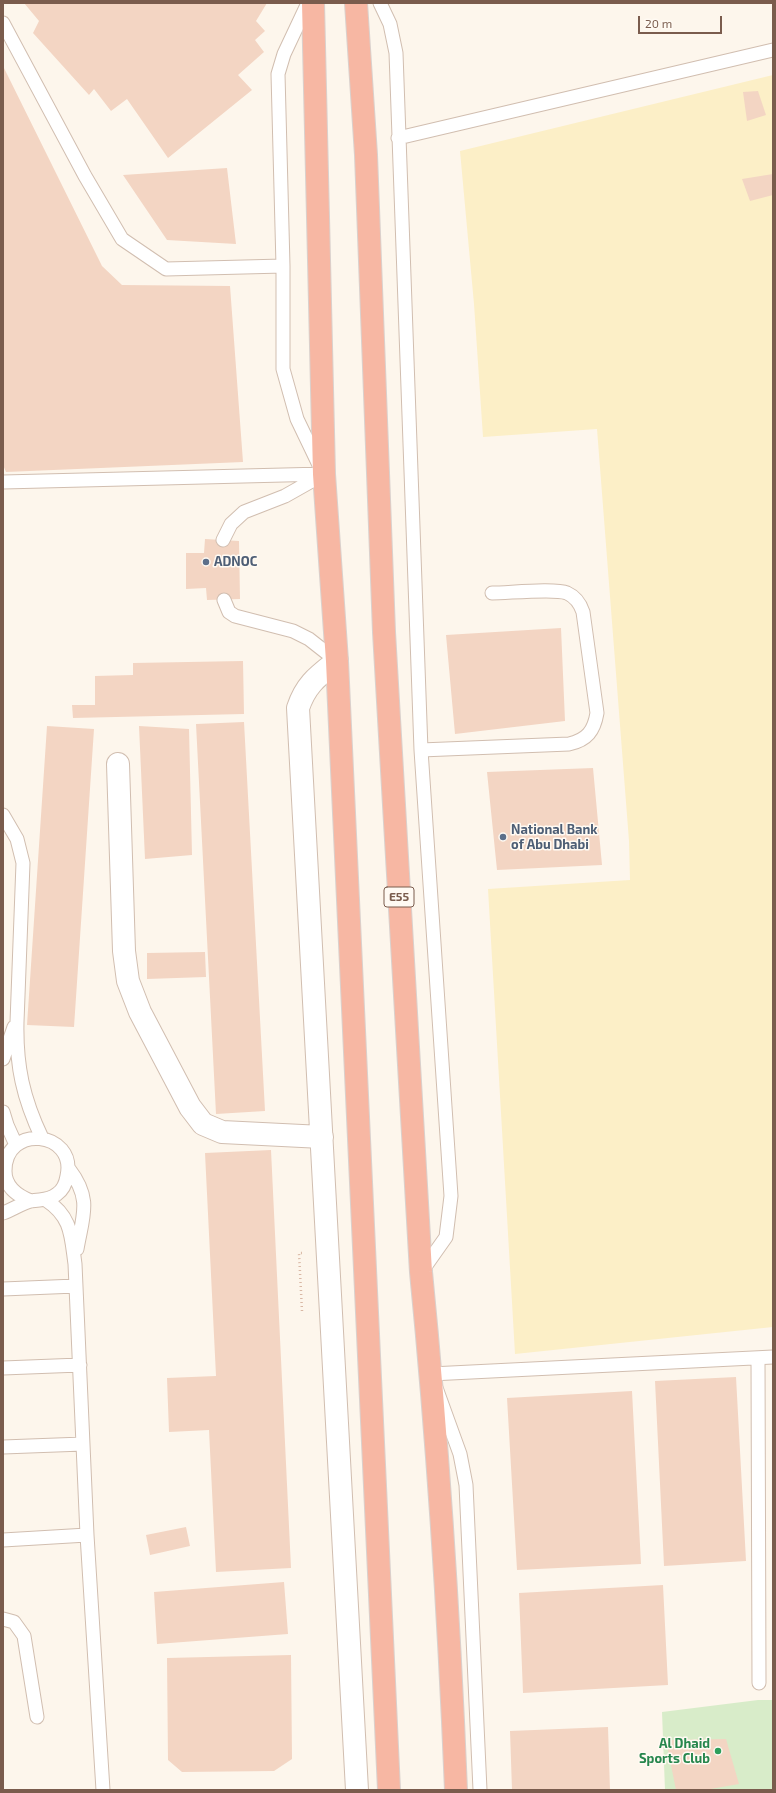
<!DOCTYPE html>
<html>
<head>
<meta charset="utf-8">
<style>
	body { margin:0 }
	#map { position:relative; width:776px; height:1793px; overflow:hidden; background:#fdf6ec; font-family:"Exo 2",sans-serif }
	canvas { display:block }
	.frame { position:absolute; inset:0; border:4px solid #7a5c4d; pointer-events:none }
	.scale { position:absolute; left:638px; top:16px; width:84px; height:18px; box-sizing:border-box; border:2px solid #7a5c4d; border-top:0; padding-left:5px; font-size:12px; line-height:14px; white-space:nowrap; color:#7a5c4d; -webkit-text-stroke:3px #fffaf3; paint-order:stroke }
</style>
</head>
<body>
<div id="map">
<canvas width="776" height="1793"></canvas>
<div class="frame"></div>
<div class="scale">20 m</div>
</div>
<script>
const ctx = document.querySelector('canvas').getContext('2d');
ctx.lineJoin = 'round';
function fill(path, color) {
  ctx.fillStyle = color;
  ctx.fill(path, 'evenodd');
}
function stroke(path, color, width, dash) {
  ctx.strokeStyle = color;
  ctx.lineWidth = width;
  ctx.lineCap = dash ? 'butt' : 'round';
  ctx.setLineDash(dash || []);
  ctx.stroke(path);
}
function label(font, color, halo, rows, align = 'center') {
  ctx.font = font + ' "Exo 2",sans-serif';
  ctx.lineWidth = 3;
  ctx.setLineDash([]);
  ctx.textBaseline = 'middle';
  ctx.strokeStyle = halo;
  ctx.fillStyle = color;
  for (const [text, x, y, turn = 0] of rows) {
    ctx.save();
    ctx.translate(x, y);
    ctx.rotate((+turn || 0) * Math.PI / 180);
    ctx.textAlign = isNaN(turn) ? turn : align;
    if (halo) ctx.strokeText(text, 0, 0);
    ctx.fillText(text, 0, 0);
    ctx.restore();
  }
}
fill(new Path2D(`
	M758,1700h15v90h-108l-3,-78z`), '#d8ecc9');
fill(new Path2D(`
	M773,75v1252l-258,27 -27,-465 142,-9 -1,-39 -32,-412 -114,8 -9,-133 -14,-153z`), '#fcefc7');
fill(new Path2D(`
	M24,3h243l-11,18 9,10 -10,9 9,12 -26,23 14,15 -84,68 -41,-59 -16,12 -17,-22 -5,6 -56,-62 6,-12z
	M3,66l99,200 20,19 108,1 13,176 -237,10 -3,-7z
	M758,91l8,24 -19,6 -4,-29z
	M227,168l9,76 -69,-4 -44,-65z
	M773,174v21l-23,6 -8,-22z
	M205,539l34,2 1,58 -33,1 -1,-12 -20,1v-36h18z
	M561,628l4,93 -110,13 -9,-99z
	M243,661l1,53 -171,4 -1,-13h23v-29l38,-1v-12z
	M244,722l21,389 -49,3 -20,-390z
	M47,726l47,3 -20,298 -47,-2z
	M139,726l50,3 3,126 -47,4z
	M593,768l9,97 -105,5 -10,-98z
	M205,952l1,25 -59,2v-26z
	M271,1150l20,418 -75,4 -7,-142 -40,2 -2,-54 49,-2 -11,-223z
	M736,1377l10,184 -82,5 -9,-185z
	M632,1391l9,173 -124,6 -10,-172z
	M186,1527l4,19 -40,9 -4,-20z
	M284,1582l4,52 -131,10 -3,-52z
	M663,1585l5,100 -145,8 -4,-100z
	M291,1655l1,104 -18,12 -92,1 -14,-12 -1,-102z
	M608,1727l2,63h-98l-2,-59z
	M726,1739l13,45 -34,6h-29l-10,-50z`), '#f3d5c3');
const lane = new Path2D(`
	M308,3l-24,51 -6,20 5,192v103l14,50 24,50
	M380,3l10,21 6,29 25,697 30,446 -5,41 -24,34
	M3,23l82,153 37,63 44,30 117,-3
	M398,138l375,-88
	M3,482l321,-8
	M223,540l8,-16 13,-12 41,-16 39,-22
	M224,600l5,12 6,4 58,15 16,8 28,22
	M421,750l148,-6c18,-4 25,-13 28,-31l-14,-101c-3,-9 -7,-15 -16,-19 -12,-5 -59,0 -75,0
	M3,815l14,24 6,24 -6,159c-1,44 6,76 25,116
	M3,1059l11,-32
	M3,1112l4,13 9,20
	M69,1169c23,30 14,46 8,80
	M46,1200c26,17 25,36 29,64l12,271 16,255
	M3,1213c9,-3 19,-10 28,-12 10,-2 18,0 26,-7 6,-4 9,-12 10,-18 10,-45 -62,-53 -62,-5 0,16 13,25 26,30
	M3,1289l73,-3
	M758,1358l1,325
	M3,1368l77,-3
	M3,1447l80,-3
	M3,1540l84,-5
	M3,1619l11,3 10,14 13,81
	M480,1790l-14,-305 -6,-31 -29,-80 342,-17`);
const street = new Path2D(`
	M337,661c-19,15 -31,23 -39,47l59,1082
	M118,764l6,187 4,30 12,31 50,95 13,17 19,8 100,5`);
const highway = new Path2D(`
	M313,3l11,471 13,187 52,1129
	M356,3l10,152 18,477 37,640c17,172 28,345 35,518`);
stroke(lane, '#d1beb0', 15);
stroke(street, '#d1beb0', 24);
stroke(highway, '#dad1cd', 24);
stroke(new Path2D(`
	M302,1311l-3,-58h4`), '#d9b8a5', 2.5, [1, 3]);
stroke(lane, '#fff', 13);
stroke(street, '#fff', 22);
stroke(highway, '#f7b7a3', 22);
for (const [x, y, r, color] of [
	[206,562,4,"#5c6f8a"],
	[503,837,4,"#5c6f8a"],
	[718,1751,4,"#2e9e5b"]
]) {
  const dot = new Path2D();
  dot.arc(x, y, r, 0, 2 * Math.PI);
  ctx.fillStyle = color;
  ctx.fill(dot);
  stroke(dot, '#fffaf3', 1.5);
}
for (const [x, y, w] of [
	[399,897,30]
]) {
  const box = new Path2D();
  box.roundRect(x - w / 2, y - 10, w, 20, 3);
  ctx.fillStyle = '#fffaf3';
  ctx.fill(box);
  stroke(box, '#7a5c4d', 1);
}
label('bold 12px', '#7a5c4d', null, [
	["E55",399,897]
]);
label('bold 13px', '#4e5e75', '#fffaf3', [
	["ADNOC",214,562],
	["National Bank",511,830],
	["of Abu Dhabi",511,845]
], 'left');
label('bold 13px', '#27864d', '#fffaf3', [
	["Al Dhaid",710,1744],
	["Sports Club",710,1759]
], 'right');
</script>
</body>
</html>
